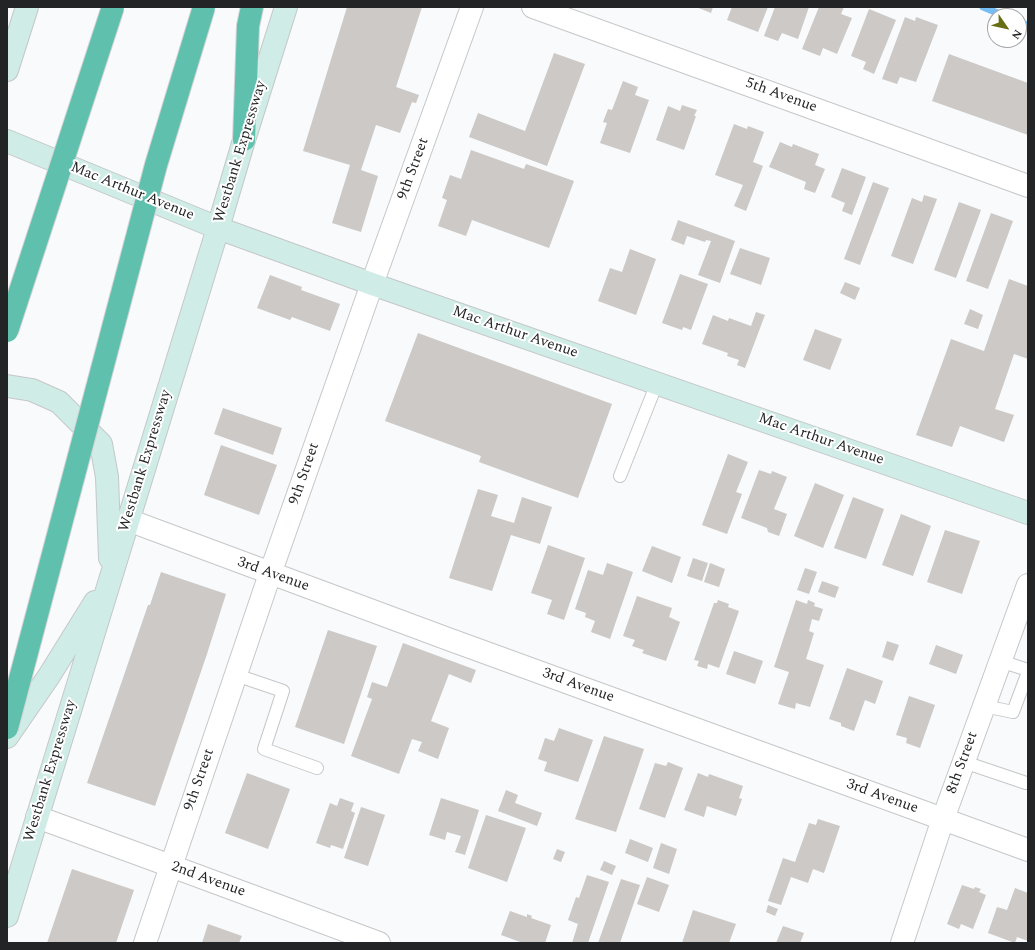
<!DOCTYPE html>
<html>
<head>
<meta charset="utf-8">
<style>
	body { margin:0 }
	#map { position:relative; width:1035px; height:950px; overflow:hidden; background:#f8fafc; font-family:Spectral,serif }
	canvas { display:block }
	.frame { position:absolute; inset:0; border:8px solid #232425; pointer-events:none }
	.north { position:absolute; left:987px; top:8px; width:40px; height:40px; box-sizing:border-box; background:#fff; border:1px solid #a7a7a8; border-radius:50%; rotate:124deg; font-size:11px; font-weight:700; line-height:16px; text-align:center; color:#232425 }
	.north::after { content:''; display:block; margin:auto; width:14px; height:18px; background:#686e14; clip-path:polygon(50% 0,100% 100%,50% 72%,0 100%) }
</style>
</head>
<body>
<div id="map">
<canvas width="1035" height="950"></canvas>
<div class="frame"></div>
<div class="north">N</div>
</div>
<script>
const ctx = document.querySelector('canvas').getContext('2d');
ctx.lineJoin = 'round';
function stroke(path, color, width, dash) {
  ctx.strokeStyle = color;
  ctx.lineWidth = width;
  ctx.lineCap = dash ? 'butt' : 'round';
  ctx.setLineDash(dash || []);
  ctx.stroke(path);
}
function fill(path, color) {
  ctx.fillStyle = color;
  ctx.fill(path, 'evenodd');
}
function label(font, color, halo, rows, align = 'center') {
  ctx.font = font + ' Spectral,serif';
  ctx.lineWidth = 4;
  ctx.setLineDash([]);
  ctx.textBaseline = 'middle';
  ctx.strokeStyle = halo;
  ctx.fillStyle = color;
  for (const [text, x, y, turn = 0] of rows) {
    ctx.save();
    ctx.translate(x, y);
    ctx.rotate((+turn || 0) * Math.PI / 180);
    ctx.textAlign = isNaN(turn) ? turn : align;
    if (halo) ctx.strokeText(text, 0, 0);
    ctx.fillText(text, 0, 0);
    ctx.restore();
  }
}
stroke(new Path2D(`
	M983,7l22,9
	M1019,22l9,3`), '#76bdf4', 7);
fill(new Path2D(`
	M347,7h75l-26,80 23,8 -3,8 -4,-1 -12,31 -24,-8 -15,45 17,6 -17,56 -29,-9 18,-58 -47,-14z
	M696,7h17l-2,6z
	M732,7h36l-10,25 -31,-12z
	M775,7h34l-11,32 -16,-6 -4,8 -14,-5z
	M819,7h25l-3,7 11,4 -15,36 -14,-6 -3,8 -18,-7z
	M869,9l27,11 -22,54 -11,-5 3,-7 -15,-6z
	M905,17l10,4 1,-4 22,8 -22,57 -16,-5 -3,7 -15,-5z
	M554,53l31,11 -38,102 -78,-29 9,-24 47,18z
	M949,54l79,29v52l-96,-34z
	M623,81l15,6 -3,8 14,5 -19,53 -30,-10 7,-20 -4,-1 5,-13 4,1z
	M682,105l15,5 -3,6h2l-12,34 -28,-10 12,-34 12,5z
	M734,124l13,5 1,-3 16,6 -11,30 10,4 -17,45 -12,-5 9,-21 -28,-10z
	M780,142l12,5 1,-3 26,10 -4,11 10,4 -10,24 -11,-4 2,-7 -37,-15z
	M471,150l53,19 2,-5 48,17 -25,67 -77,-28 -6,16 -28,-10 9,-26 -5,-2 8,-23 11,4z
	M842,168l24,9 -14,38 -10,-4 3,-8 -14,-6z
	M873,182l16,6 -29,77 -16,-6z
	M924,195l13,4 -24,65 -22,-8 21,-58 10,4z
	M959,202l22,8 -25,68 -22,-8z
	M991,213l22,8 -25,68 -22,-8z
	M678,220l57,21 -15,42 -22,-8 13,-34 -5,-1 -1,2 -18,-6 -3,9 -13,-5z
	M740,248l30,10 -9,27 -31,-11z
	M630,249l26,10 -20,56 -38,-14 12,-33 12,4z
	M680,274l28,10 -17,46 -8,-3 -1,3 -20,-7z
	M270,275l32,12 -1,3 39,14 -10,27 -38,-14 -2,3 -33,-12z
	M1009,279l19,7v73l-14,-5 -19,55 19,6 -10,27 -44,-16 -8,21 -36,-12 35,-96 33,12z
	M845,282l15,6 -5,12 -15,-7z
	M970,309l13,6 -5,14 -14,-5z
	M756,312l9,3 -20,53 -8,-3 2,-5 -12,-4 1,-3 -26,-9 11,-29 15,6 1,-3 22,8z
	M815,329l27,10 -12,31 -27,-10z
	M418,333l194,71 -34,94 -99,-36 2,-6 -96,-35z
	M223,408l59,20 -9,27 -59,-21z
	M221,445l56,20 -18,50 -55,-20z
	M728,454l20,8 -12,30 6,2 -15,40 -25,-9z
	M759,470l12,4 1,-3 15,6 -13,32 13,5 -8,22 -11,-4 -1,-4 -26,-10z
	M815,483l29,12 -21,53 -29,-12z
	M478,489l20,6 -7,21 23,7 8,-26 30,10 -12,37 -29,-9 -19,56 -43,-13z
	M853,497l31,12 -18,50 -32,-11z
	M901,514l30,12 -18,50 -31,-11z
	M945,530l35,11 -18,53 -35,-12z
	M548,545l37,13 -21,62 -17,-6 5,-14 -21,-7z
	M652,546l29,11 -9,26 -30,-12z
	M693,558l15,5 -6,18 -15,-5z
	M607,563l26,9 -23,67 -19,-7 4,-11 -10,-4 1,-4 -11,-4 13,-39 15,5z
	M710,563l15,6 -6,18 -15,-5z
	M805,568l12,4 -8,22 -12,-4z
	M161,572l65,22 -19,60 -52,152 -68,-23 61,-178h2z
	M822,581l17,6 -4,11 -17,-6z
	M637,596l35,12 -3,9 11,5 -14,39 -24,-8 2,-3 -12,-4 3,-6 -12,-4z
	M718,600l11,4 -1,3 11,4 -20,57 -11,-4 -1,5 -10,-3 2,-5 -5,-1 20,-57h3z
	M796,600l11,4 1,-4 7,3 -1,3 9,3 -4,12 -7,-2 -3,12 5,2 -8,26 18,6 -14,42 -14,-4 -1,6 -17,-5 11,-32 -15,-5z
	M328,630l49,16 -33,98 -49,-17z
	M887,641l12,4 -6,16 -11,-4z
	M403,643l73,27 -5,13 -22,-9 -18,47 18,7 -11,31 -20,-8 4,-9 -10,-3 -13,35 -48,-18 21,-57 -5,-2 5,-15 15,5z
	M936,645l27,10 -7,19 -27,-10z
	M734,651l29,10 -8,23 -29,-10z
	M847,668l36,13 -8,23 -10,-4 -11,31 -13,-5v-3l-12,-4z
	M909,696l26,9 -15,43 -14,-5 1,-5 -11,-3z
	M559,728l34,12 -15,42 -34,-11 3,-9 -9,-3 7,-21 9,3z
	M604,736l40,13 -28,83 -41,-13z
	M668,762l15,6 -18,50 -26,-9 16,-46 11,3z
	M247,773l43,16 -22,60 -43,-16z
	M698,773l10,4 1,-3 34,12 -4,12 3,1 -6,17 -29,-10 -3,11 -20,-7z
	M506,790l12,5 -3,8 27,10 -5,13 -39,-15z
	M340,798l14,5 -3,8 4,2 -12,36 -12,-4 -1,3 -14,-5 14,-40 7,3z
	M441,798l38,12 -14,45 -10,-3 6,-16 -14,-4 -2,8 -16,-5z
	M361,807l24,8 -17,51 -24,-8z
	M486,815l40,13 -19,54 -39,-14z
	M818,819l22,7 -16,47 -11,-4 -5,14 -17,-6 -10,28 -13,-4 15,-43 12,4 14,-39 7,2z
	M630,839l23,9 -5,14 -23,-9z
	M661,843l16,6 -8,25 -16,-6z
	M557,849l8,3 -4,10 -8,-3z
	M604,861l12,5 -4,9 -12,-5z
	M72,869l62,21 -18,53h-69z
	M587,875l22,7 -21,61h-16l6,-19 -10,-4 8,-23 3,1z
	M647,877l22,8 -10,27 -22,-8z
	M621,879l19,6 -20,58h-22z
	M962,885l12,4 1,-2 6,2 -2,3 7,3 -13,34 -12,-5 -2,5 -12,-5z
	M1015,888l13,5v48l-11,-4 -2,6 -27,-10 9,-26 10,3z
	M768,905l10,4 -3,7 -9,-4z
	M693,910l43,14 -7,19h-47z
	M510,911l17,6v-3l5,2 -1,2 20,7 -6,18h-22l-22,-8z
	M208,924l34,12 -3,7h-37z
	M783,926l21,7 -4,10h-24z`), '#ccc9c7');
const lane = new Path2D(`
	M620,476l37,-93
	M1000,661l28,9
	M236,675l47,16 -19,58 53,19
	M984,706l29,6 15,-40
	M964,762l62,21`);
const street = new Path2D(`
	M533,7l495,179
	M128,520l320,119 580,211
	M37,817l134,49 208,77
	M145,943l125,-369 102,-290 100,-277
	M902,943l41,-124 85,-234`);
const secondary = new Path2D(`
	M7,70l20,-63
	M7,141l211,87 154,56 656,229
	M7,386l25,4 27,12 42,42 6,33 3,81
	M7,737l42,-61 46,-74
	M7,916l211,-688 26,-88 42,-133`);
const highway = new Path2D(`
	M244,140l4,-114 4,-19`);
stroke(lane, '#c5c7c9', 14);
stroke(street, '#c5c7c9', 24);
stroke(secondary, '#c5c7c9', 24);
stroke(highway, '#d3d3d3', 24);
stroke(lane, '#fff', 12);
stroke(street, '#fff', 22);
stroke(secondary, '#cfece6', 22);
stroke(highway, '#5fc0ad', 22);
const highwayBridge = new Path2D(`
	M7,331l106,-324
	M7,728l149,-563 48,-158`);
stroke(highwayBridge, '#d3d3d3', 24, []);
stroke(highwayBridge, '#5fc0ad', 22);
label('15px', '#232425', '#fff', [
	["5th Avenue",781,96,20],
	["Westbank Expressway",241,152,-73],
	["9th Street",414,169,-70],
	["Mac Arthur Avenue",132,192,22],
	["Mac Arthur Avenue",515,333,19],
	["Mac Arthur Avenue",821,440,19],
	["Westbank Expressway",146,461,-73],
	["9th Street",305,474,-71],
	["3rd Avenue",273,575,20],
	["3rd Avenue",578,686,20],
	["8th Street",963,763,-70],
	["Westbank Expressway",51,771,-73],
	["9th Street",200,780,-71],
	["3rd Avenue",882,797,20],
	["2nd Avenue",208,880,20]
]);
</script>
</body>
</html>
